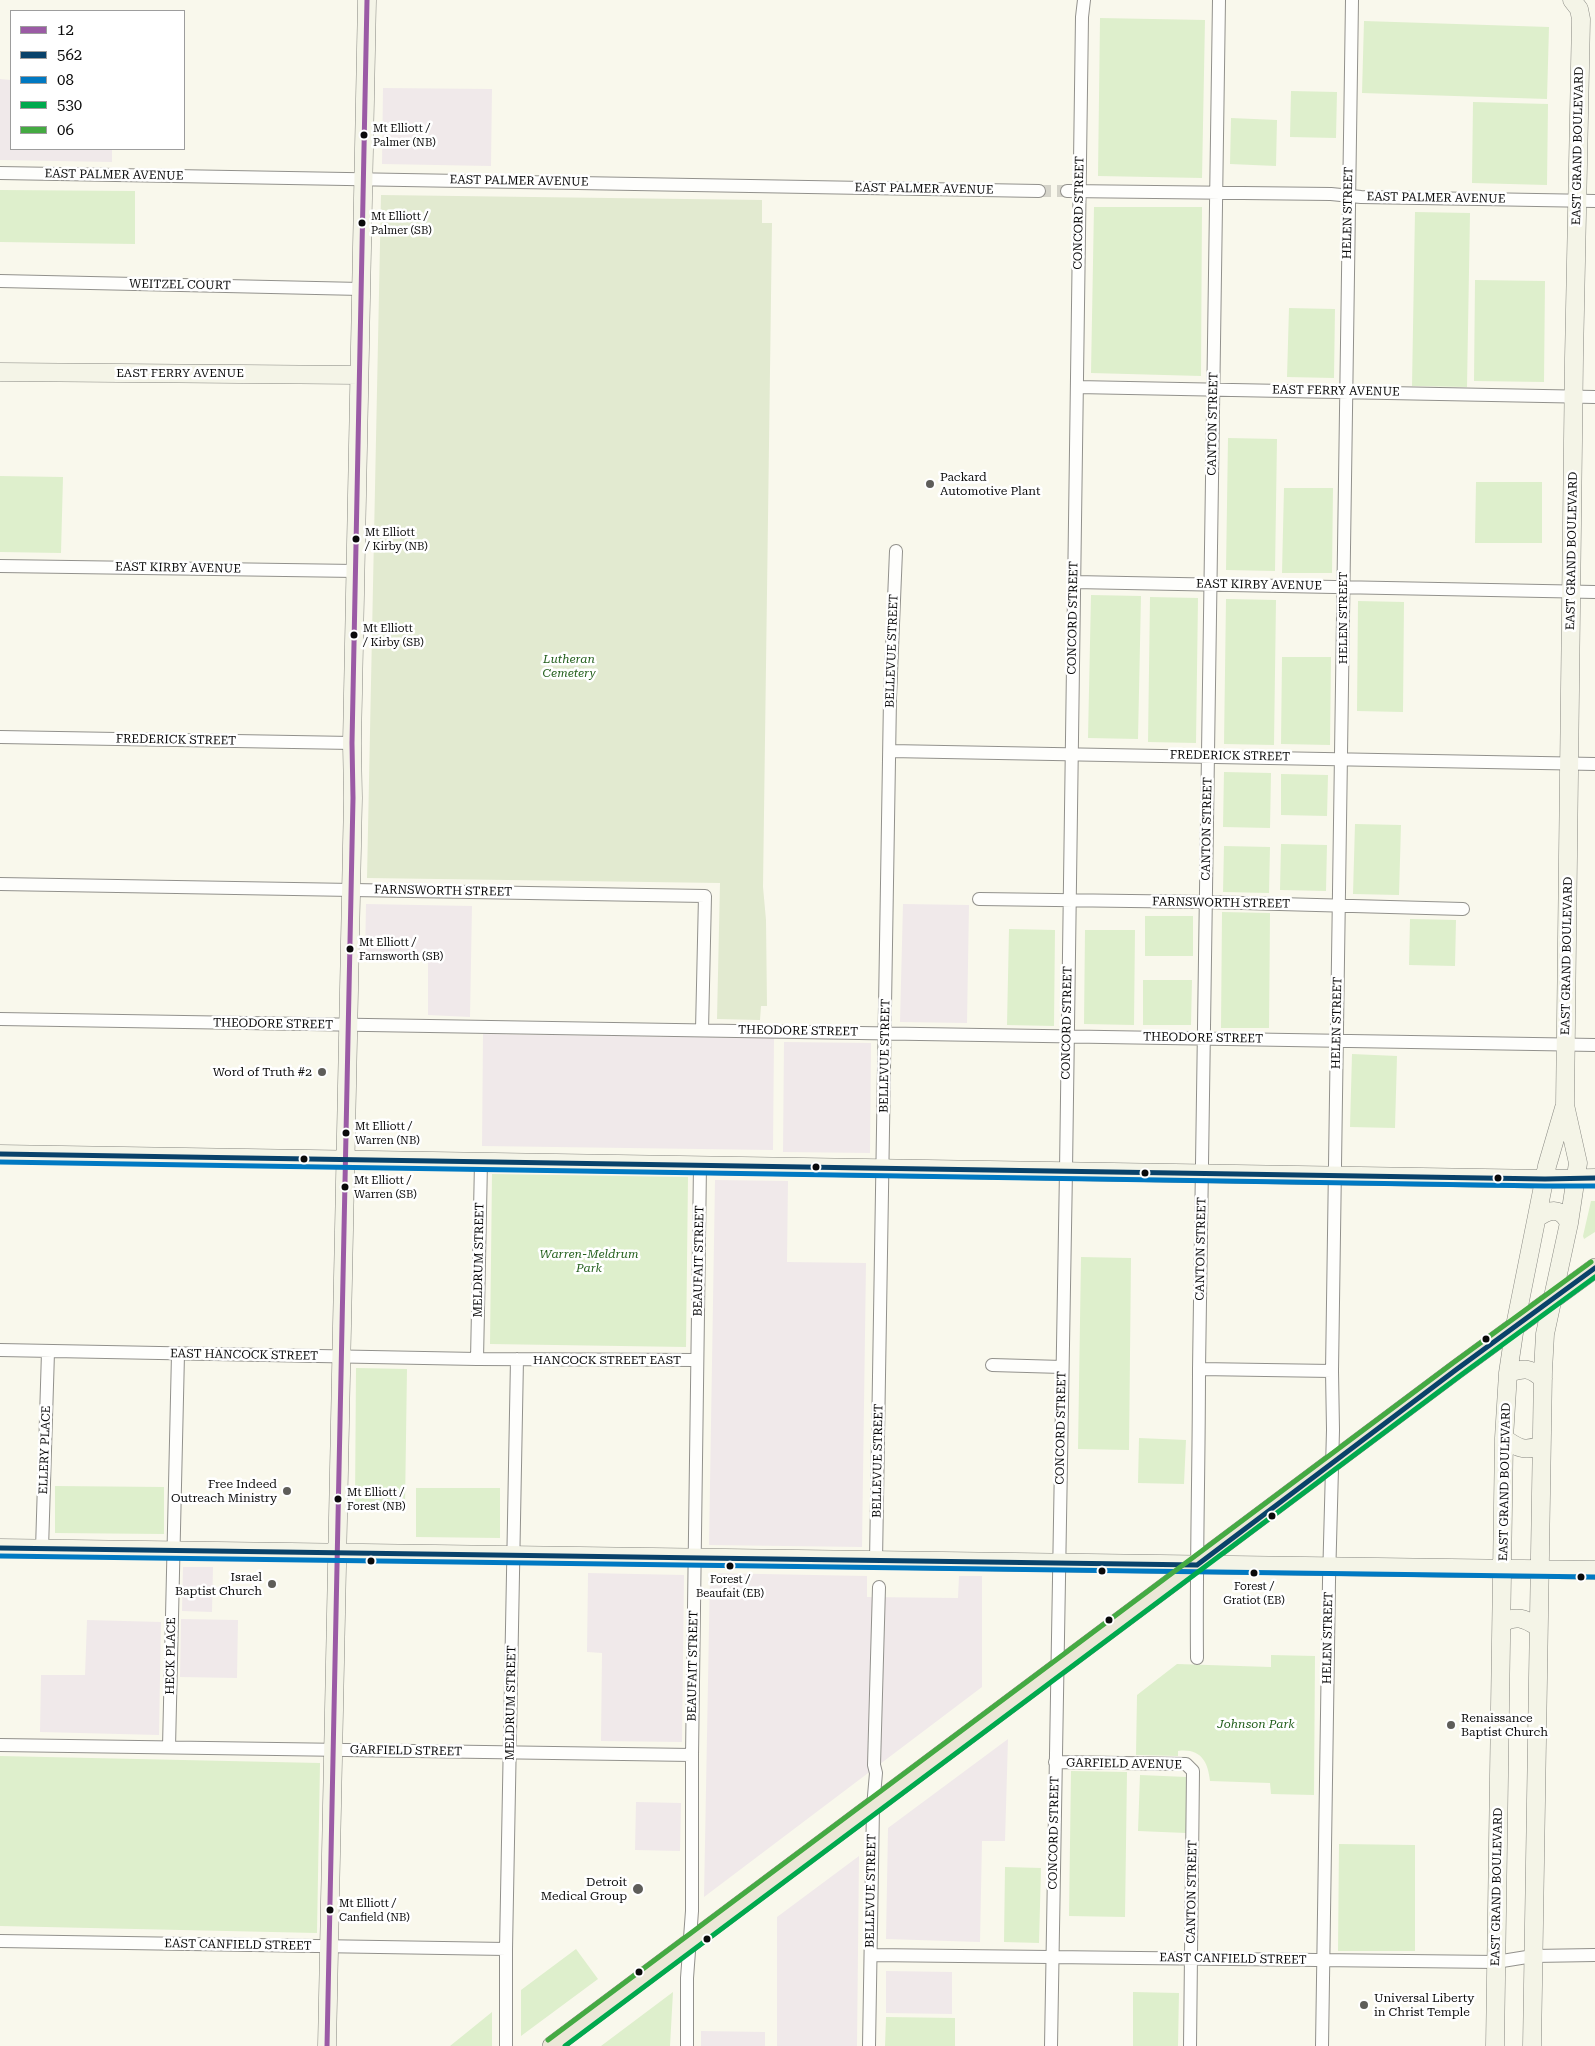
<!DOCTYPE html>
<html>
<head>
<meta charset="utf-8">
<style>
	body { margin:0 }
	#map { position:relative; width:1595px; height:2046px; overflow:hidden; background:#f9f8ec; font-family:"Roboto Serif",serif }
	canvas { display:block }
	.legend { position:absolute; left:10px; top:10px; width:175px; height:140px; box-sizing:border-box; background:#fff; border:1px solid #9d9d9d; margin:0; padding:6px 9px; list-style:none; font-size:15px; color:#0a0a0a }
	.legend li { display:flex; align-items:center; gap:10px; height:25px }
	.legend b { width:25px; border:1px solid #9d9d9d }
</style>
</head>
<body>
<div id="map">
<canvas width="1595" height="2046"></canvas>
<ul class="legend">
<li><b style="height:6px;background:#9b5ba5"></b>12</li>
<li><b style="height:6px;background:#09426a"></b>562</li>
<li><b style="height:6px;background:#0079c2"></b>08</li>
<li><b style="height:6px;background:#00a94e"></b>530</li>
<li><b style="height:6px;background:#44aa42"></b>06</li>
</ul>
</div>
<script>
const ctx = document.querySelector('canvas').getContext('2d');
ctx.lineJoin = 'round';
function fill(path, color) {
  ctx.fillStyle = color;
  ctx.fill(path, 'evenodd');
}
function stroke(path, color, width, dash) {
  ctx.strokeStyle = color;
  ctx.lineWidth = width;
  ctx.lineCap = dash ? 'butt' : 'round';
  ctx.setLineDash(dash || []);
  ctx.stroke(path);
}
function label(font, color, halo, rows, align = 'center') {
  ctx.font = font + ' "Roboto Serif",serif';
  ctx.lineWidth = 5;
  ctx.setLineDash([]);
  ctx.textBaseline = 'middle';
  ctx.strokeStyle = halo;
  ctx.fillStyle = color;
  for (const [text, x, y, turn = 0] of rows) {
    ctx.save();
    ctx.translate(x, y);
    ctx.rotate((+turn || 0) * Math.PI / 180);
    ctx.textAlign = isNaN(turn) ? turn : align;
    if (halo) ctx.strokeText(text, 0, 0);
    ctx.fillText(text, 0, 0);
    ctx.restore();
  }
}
fill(new Path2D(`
	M0,79l11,1v69h101v13l-112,-2z
	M383,88l109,1 -1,77 -109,-2z
	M366,904l106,2 -2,111 -42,-2v-55l-63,-1z
	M903,904l66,1 -2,118 -67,-1z
	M483,1034l291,4 -1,112 -291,-4z
	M784,1042l87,1 -1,110 -87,-1z
	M715,1180l73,1 -1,81 79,1 -4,284 -153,-2z
	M183,1567h30l-1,45 -30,-1z
	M588,1573l96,2 -2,167 -81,-1 1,-88 -15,-1z
	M710,1573l157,3v21l91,1 1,-22h23v111l-278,210z
	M181,1619l57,1 -1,58 -57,-1z
	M87,1620l74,2 -2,113 -119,-3 1,-57h44z
	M1008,1739l-3,102h-23l-2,101 -94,-3 2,-111z
	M636,1802l45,1 -1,48 -45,-1z
	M859,1856l-2,190h-80v-129z
	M886,1971l66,1v42l-66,-1z
	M701,2031l64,1v14h-64z`), '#f0e9ea');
fill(new Path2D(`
	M1100,18l105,2 -3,158 -104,-2z
	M1364,21l185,6 -2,72 -185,-6z
	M1291,91l46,1 -1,46 -46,-1z
	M1473,102l75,2 -1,81 -75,-2z
	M1231,118l46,2 -1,46 -46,-2z
	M0,190l135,1v53l-135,-2z
	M1094,207h108l-1,169 -110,-3z
	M1415,212l55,1 -3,174 -55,-1z
	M1475,280l70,1 -1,101 -70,-1z
	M1289,308l46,1 -1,69 -47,-1z
	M1228,438l49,1 -2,132 -49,-1z
	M0,476l63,1 -2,76 -61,-1z
	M1476,482h66v61h-67z
	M1284,488h49l-1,85h-50z
	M1091,595l50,1 -3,143 -50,-1z
	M1150,597l48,1 -2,145 -48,-1z
	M1226,599l50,1 -2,145 -50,-1z
	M1358,601l46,1 -1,110 -46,-1z
	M1282,657h49l-1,88 -49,-1z
	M1224,772l47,1 -1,55 -47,-1z
	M1281,774l47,1 -1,41 -46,-1z
	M1355,824l46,1 -2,70 -46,-1z
	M1281,844l46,1 -1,46 -46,-1z
	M1224,846l46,1 -1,46 -46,-1z
	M1222,912l48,1 -1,115h-48z
	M1145,916h48v40h-48z
	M1410,919l46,1 -1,46 -46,-1z
	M1009,929l46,1 -1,96 -47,-1z
	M1085,930h50l-1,95 -50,-1z
	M1143,980h49l-1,45h-48z
	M1352,1054l45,2 -2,72 -45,-1z
	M492,1174l196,3 -2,170 -196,-3z
	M1591,1201h4v31l-11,7 -1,-3z
	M1081,1257l50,1 -2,192 -51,-1z
	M356,1368l51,1 -2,137 -50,-1z
	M1139,1438l47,2 -2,44 -46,-1z
	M55,1486l109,1v47l-109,-1z
	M416,1488h84v50l-84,-1z
	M1271,1655l44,1 -1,139 -43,-1 -1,-11 -60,-2c-2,-20 -10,-33 -32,-30v5l-42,-1 1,-60 40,-31 94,3z
	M0,1756l320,7 -3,170 -317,-7z
	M1071,1771l56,1 -2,145 -56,-1z
	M1140,1775l47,2 -1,56 -48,-2z
	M1339,1844l76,1v106h-77z
	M1005,1867l36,1 -2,75 -35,-1z
	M576,1949l22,30 -77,57v-46z
	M673,1992l-3,54h-69z
	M1133,1992l46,1 -1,53h-45z
	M492,2012v34h-42z
	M886,2017l69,1v28h-70z`), '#deefcc');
fill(new Path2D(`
	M381,195l381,5v23h10l-9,664 3,33 1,86h-6l-1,14 -43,-1 3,-136 -353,-5z`), '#e2ead0');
stroke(new Path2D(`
	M1039,191h28`), '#d5d4ca', 12, [12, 6]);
const street = new Path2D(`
	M0,173l1039,18
	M1067,191l264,3 30,3 234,4
	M0,281l361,8
	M1077,387l518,10
	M0,566l356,5
	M1074,582l521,10
	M0,737l352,6
	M890,751l705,13
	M0,884l705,12 -3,134
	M979,899l227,3 257,7
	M0,1019l1595,26
	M0,1350l477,9 220,1
	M477,1359l4,-197
	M992,1365l70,2
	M1199,1369l133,2
	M42,1549l6,-197
	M876,1561l14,-863 6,-147
	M1197,1658c-1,-96 2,-192 2,-289l20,-1369
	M0,1745l692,10
	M169,1747l9,-393
	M1055,1762l131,2 7,7 -3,275
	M0,1941l506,8
	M871,1955l625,7 37,-6 62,-1
	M506,2046v-97l11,-590
	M687,2046v-68l5,-67v-156l8,-590
	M869,2046l4,-239 3,-34 -2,-8 5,-178
	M1051,2046l15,-876 16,-1153 2,-17
	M1322,2046l7,-465 4,-151 -1,-59 20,-1371`);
const secondary = new Path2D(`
	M0,372l359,3
	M0,1154l1545,25 50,-1
	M1537,1218c13,-9 24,-11 32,5
	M1508,1373c17,-5 21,-6 35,6
	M1504,1438c13,10 21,14 37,7
	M0,1548l1595,22
	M1502,1623c14,-8 22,-5 36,4
	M327,2046l26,-1248 -1,-55 15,-743
	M1495,2046l9,-608 4,-65 7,-47 32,-160 17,-58
	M1532,2046l11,-675 2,-37 24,-111 9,-60 -13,-58 9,-747 7,-339 -2,-10 -7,-9`);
const primary = new Path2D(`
	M552,2046l905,-677 138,-101`);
stroke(street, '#92918c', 14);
stroke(secondary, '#888882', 19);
stroke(primary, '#7f7e79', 20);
stroke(street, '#fefefc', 12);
stroke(secondary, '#f4f4e7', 18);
stroke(primary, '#ebe8d7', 19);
stroke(new Path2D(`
	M327,2046l26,-1248 -1,-55 15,-743`), '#9b5ba5', 5);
stroke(new Path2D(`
	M0,1154l1545,25 50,-1
	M0,1548l1197,17 260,-196 138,-101`), '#09426a', 5);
stroke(new Path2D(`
	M0,1162l1545,24h50
	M0,1556l1595,21`), '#0079c2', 5);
stroke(new Path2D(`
	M565,2046l896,-671 134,-98`), '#00a94e', 5);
stroke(new Path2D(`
	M548,2040l905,-677 138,-101`), '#44aa42', 5);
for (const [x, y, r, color] of [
	[364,135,4.5,"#0a0a0a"],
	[362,223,4.5,"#0a0a0a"],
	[930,484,5,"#5e5d59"],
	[356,539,4.5,"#0a0a0a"],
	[354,635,4.5,"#0a0a0a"],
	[350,949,4.5,"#0a0a0a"],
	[322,1072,5,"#5e5d59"],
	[346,1133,4.5,"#0a0a0a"],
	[304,1159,4.5,"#0a0a0a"],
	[816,1167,4.5,"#0a0a0a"],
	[1145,1173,4.5,"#0a0a0a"],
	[1498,1178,4.5,"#0a0a0a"],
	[345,1187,4.5,"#0a0a0a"],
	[1486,1339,4.5,"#0a0a0a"],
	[287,1491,5,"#5e5d59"],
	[338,1499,4.5,"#0a0a0a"],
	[1272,1516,4.5,"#0a0a0a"],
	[371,1561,4.5,"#0a0a0a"],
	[730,1566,4.5,"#0a0a0a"],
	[1102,1571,4.5,"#0a0a0a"],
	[1254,1573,4.5,"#0a0a0a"],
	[1581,1577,4.5,"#0a0a0a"],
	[272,1584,5,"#5e5d59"],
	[1109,1620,4.5,"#0a0a0a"],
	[1451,1725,5,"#5e5d59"],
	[638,1889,6,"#5e5d59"],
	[330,1910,4.5,"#0a0a0a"],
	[707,1939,4.5,"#0a0a0a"],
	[639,1972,4.5,"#0a0a0a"],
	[1364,2005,5,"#5e5d59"]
]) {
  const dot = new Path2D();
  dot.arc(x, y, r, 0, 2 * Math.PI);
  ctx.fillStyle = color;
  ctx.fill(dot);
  stroke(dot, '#fff', 2);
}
label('11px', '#0a0a0a', '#fff', [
	["Mt Elliott /",373,129],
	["Palmer (NB)",373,143],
	["Mt Elliott /",371,217],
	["Palmer (SB)",371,231],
	["Mt Elliott",365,533],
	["/ Kirby (NB)",365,547],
	["Mt Elliott",363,629],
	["/ Kirby (SB)",363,643],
	["Mt Elliott /",359,943],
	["Farnsworth (SB)",359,957],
	["Mt Elliott /",355,1127],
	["Warren (NB)",355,1141],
	["Mt Elliott /",354,1181],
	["Warren (SB)",354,1195],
	["Mt Elliott /",347,1493],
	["Forest (NB)",347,1507],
	["Forest /",730,1580,"center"],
	["Beaufait (EB)",730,1594,"center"],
	["Forest /",1254,1587,"center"],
	["Gratiot (EB)",1254,1601,"center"],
	["Mt Elliott /",339,1904],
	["Canfield (NB)",339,1918]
], 'left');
label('12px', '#0a0a0a', '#fff', [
	["EAST GRAND BOULEVARD",1578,146,-89],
	["EAST PALMER AVENUE",114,175,1],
	["EAST PALMER AVENUE",519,181,1],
	["EAST PALMER AVENUE",924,189,1],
	["EAST PALMER AVENUE",1436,198,1],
	["CONCORD STREET",1079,213,-89],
	["HELEN STREET",1348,213,-89],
	["WEITZEL COURT",180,285,1],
	["EAST FERRY AVENUE",180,373],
	["EAST FERRY AVENUE",1336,391,1],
	["CANTON STREET",1213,424,-89],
	["EAST GRAND BOULEVARD",1572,551,-89],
	["EAST KIRBY AVENUE",178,568,1],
	["EAST KIRBY AVENUE",1259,585,1],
	["CONCORD STREET",1073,618,-89],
	["HELEN STREET",1343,618,-90],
	["BELLEVUE STREET",892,651,-88],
	["FREDERICK STREET",176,740,1],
	["FREDERICK STREET",1230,756,1],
	["CANTON STREET",1207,829,-89],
	["FARNSWORTH STREET",443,891,1],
	["FARNSWORTH STREET",1221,903,1],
	["EAST GRAND BOULEVARD",1567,956,-89],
	["CONCORD STREET",1067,1023,-89],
	["HELEN STREET",1337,1023,-89],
	["THEODORE STREET",273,1024,1],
	["THEODORE STREET",798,1031,1],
	["THEODORE STREET",1203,1038,1],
	["BELLEVUE STREET",885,1056,-89],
	["CANTON STREET",1201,1249,-89],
	["MELDRUM STREET",479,1260,-89],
	["BEAUFAIT STREET",699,1261,-89],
	["EAST HANCOCK STREET",244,1355,1],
	["HANCOCK STREET EAST",607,1360],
	["CONCORD STREET",1061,1428,-89],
	["ELLERY PLACE",45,1450,-88],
	["BELLEVUE STREET",878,1461,-89],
	["EAST GRAND BOULEVARD",1505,1482,-89],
	["HELEN STREET",1328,1638,-89],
	["HECK PLACE",171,1656,-89],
	["BEAUFAIT STREET",693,1666,-89],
	["MELDRUM STREET",511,1703,-89],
	["GARFIELD STREET",406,1751,1],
	["GARFIELD AVENUE",1124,1764,1],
	["CONCORD STREET",1054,1833,-89],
	["EAST GRAND BOULEVARD",1497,1887,-89],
	["BELLEVUE STREET",871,1891,-89],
	["CANTON STREET",1192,1892,-89],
	["EAST CANFIELD STREET",238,1945,1],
	["EAST CANFIELD STREET",1233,1959,1]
]);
label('12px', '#0a0a0a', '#fff', [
	["Packard",940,477,"left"],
	["Automotive Plant",940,491,"left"],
	["Word of Truth #2",312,1072],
	["Free Indeed",277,1484],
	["Outreach Ministry",277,1498],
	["Israel",262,1577],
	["Baptist Church",262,1591],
	["Renaissance",1461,1718,"left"],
	["Baptist Church",1461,1732,"left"],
	["Detroit",627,1882],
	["Medical Group",627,1896],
	["Universal Liberty",1374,1998,"left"],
	["in Christ Temple",1374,2012,"left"]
], 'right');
label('italic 12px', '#235f1c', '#fff', [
	["Lutheran",569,659],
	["Cemetery",569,673],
	["Warren-Meldrum",589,1254],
	["Park",589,1268],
	["Johnson Park",1256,1724]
]);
</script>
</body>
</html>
